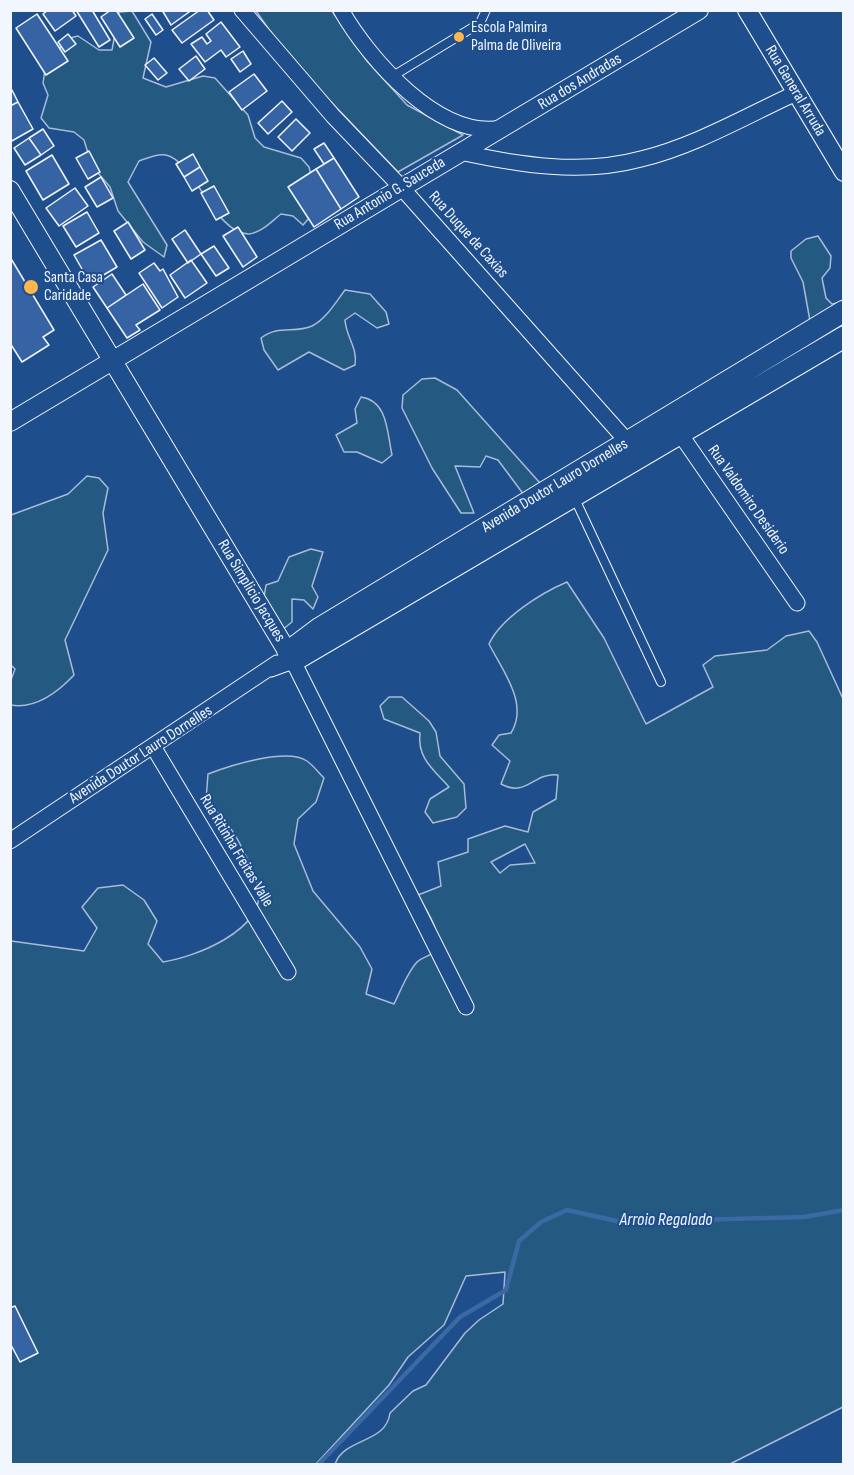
<!DOCTYPE html>
<html>
<head>
<meta charset="utf-8">
<style>
	body { margin:0 }
	#map { position:relative; width:854px; height:1475px; overflow:hidden; background:#1f4e8c; font-family:"Sofia Sans Condensed",sans-serif }
	canvas { display:block }
	.frame { position:absolute; inset:0; border:12px solid #f2f6ff; pointer-events:none }
</style>
</head>
<body>
<div id="map">
<canvas width="854" height="1475"></canvas>
<div class="frame"></div>
</div>
<script>
const ctx = document.querySelector('canvas').getContext('2d');
ctx.lineJoin = 'round';
function fill(path, color) {
  ctx.fillStyle = color;
  ctx.fill(path, 'evenodd');
}
function stroke(path, color, width, dash) {
  ctx.strokeStyle = color;
  ctx.lineWidth = width;
  ctx.lineCap = dash ? 'butt' : 'round';
  ctx.setLineDash(dash || []);
  ctx.stroke(path);
}
function label(font, color, halo, rows, align = 'center') {
  ctx.font = font + ' "Sofia Sans Condensed",sans-serif';
  ctx.lineWidth = 4.5;
  ctx.setLineDash([]);
  ctx.textBaseline = 'middle';
  ctx.strokeStyle = halo;
  ctx.fillStyle = color;
  for (const [text, x, y, turn = 0] of rows) {
    ctx.save();
    ctx.translate(x, y);
    ctx.rotate((+turn || 0) * Math.PI / 180);
    ctx.textAlign = isNaN(turn) ? turn : align;
    if (halo) ctx.strokeText(text, 0, 0);
    ctx.fillText(text, 0, 0);
    ctx.restore();
  }
}
const green = new Path2D(`
	M132,11l19,31 -8,36 23,9 37,-11 12,2 33,37 7,23 9,9 37,11 8,9 6,24 -4,25 -8,9 -10,-9 -12,-2c-9,7 -20,19 -32,20 -33,1 -55,-73 -83,-79 -8,-2 -19,3 -27,6l-11,21 39,63 -3,12 -21,-15 -25,-31 -8,-24 -18,-21 -8,-26 -10,-8 -25,-4 -8,-10 7,-23 -5,-12 2,-13 21,-31 12,-3 21,14h13l7,-38z
	M256,11h76l35,50 40,44 56,30 -65,37 -109,-114z
	M818,236l13,20 -1,12 -8,10 4,20 6,6 11,-2 -33,19 -7,-39 -12,-24v-7l15,-12z
	M345,290l25,4 16,18 3,12 -12,4 -22,-15 -10,7c1,17 13,28 10,45l-11,5 -35,-18 -31,18 -14,-20 -3,-12c18,-14 33,-4 51,-12 14,-7 24,-24 33,-36z
	M435,378l22,12 91,102 -21,7 -29,-39 -12,-4 -6,11 -25,-1 19,47h-13l-29,-45 -30,-60 1,-13 19,-16z
	M361,397c27,4 26,35 31,58l-10,8 -25,-11h-13l-8,-17 21,-12 -2,-14z
	M87,476l12,2 9,10 -5,25 5,37 -43,90 9,35c-16,17 -39,34 -63,30v-25l4,-11 -5,-5 1,-149 57,-21z
	M311,549l12,3 -11,34 6,11 -5,12 -9,-9 -12,-1v23l-10,8 -18,-33 2,-12 12,-4 11,-24z
	M567,582l37,56 42,86 67,-37 -10,-22 12,-9 52,-6 19,-14 23,-5 8,11 27,59 -1,706 -113,57h-395c10,-27 51,-20 55,-51l23,-22 13,-6 39,-52 14,-13 24,-16 2,-32 -39,4 -22,49 -36,32 -19,28 -73,79h-305v-523l73,10 13,-23 -15,-21 16,-19 25,-3 21,15 13,21 -9,23 15,18c32,-5 100,-31 96,-72 -1,-7 -6,-15 -8,-22 -11,-28 -23,-47 -45,-68l2,-26c21,-8 79,-27 99,-13 6,4 11,11 17,17l-8,24 -18,17 -4,25 19,47 47,56 12,22 -6,25 28,10c7,-14 13,-31 23,-42 5,-5 12,-5 16,-10 13,-16 -8,-43 -15,-57l23,-9 -3,-24 30,-10v-13l37,-13 23,6 5,-20 23,-13 2,-24c-25,-3 -31,23 -57,9l9,-23 -18,-16 7,-10 12,-2c18,-29 -8,-62 -22,-89 12,-26 52,-51 78,-62zM525,844l10,19 -25,2 -10,8 -9,-11z
	M389,697h13l27,24 7,11 4,24 24,28 2,24 -9,9 -24,6 -8,-11 5,-13 19,-12c-16,-18 -32,-29 -29,-54l-36,-14 -4,-13z`);
fill(green, '#245a82');
stroke(green, '#a8bbd7', 1.5);
stroke(new Path2D(`
	M319,1464l141,-147 46,-27 13,-49 22,-19 26,-12 54,12 183,-5 40,-7`), '#3b69a3', 4.5);
const building = new Path2D(`
	M48,10h24l4,6 -21,15 -12,-17z
	M76,10h16l18,30 -11,7z
	M111,10h5l18,28 -14,9 -19,-30z
	M162,10h30l-21,15z
	M200,10h7l7,10 -32,23 -10,-13z
	M37,14l31,47 -22,14 -30,-47z
	M152,14l11,16 -7,5 -11,-16z
	M221,22l19,25 -14,10 -5,-7 -16,12 -14,-18 11,-7 5,7 4,-3 -5,-7z
	M68,34l8,10 -11,8 -7,-10z
	M243,51l8,13 -11,8 -9,-13z
	M196,56l9,13 -16,12 -10,-12z
	M154,58l13,15 -9,7 -13,-15z
	M254,74l13,17 -25,19 -13,-18z
	M12,90l6,12 -8,4v-15z
	M282,101l10,11 -24,22 -10,-11z
	M18,102l15,27 -23,13v-36z
	M296,119l14,14 -18,18 -14,-14z
	M43,129l11,17 -13,9 -12,-17z
	M29,138l12,17 -16,10 -11,-17z
	M324,143l10,15 -10,6 -10,-15z
	M89,151l11,21 -12,7 -12,-21z
	M193,154l7,13 -16,10 -8,-13z
	M52,155l17,29 -26,16 -17,-29z
	M334,158l25,39 -18,12 -25,-40z
	M200,167l8,14 -16,10 -8,-14z
	M316,169l25,40 -27,18 -26,-40z
	M101,177l12,21 -16,9 -12,-20z
	M214,186l15,27 -13,7 -15,-27z
	M75,188l13,18 -29,20 -13,-18z
	M87,212l12,21 -23,14 -13,-21z
	M128,222l17,28 -14,9 -17,-28z
	M238,227l19,30 -14,10 -20,-31z
	M185,230l16,24 -13,9 -16,-24z
	M101,240l16,27 -27,16 -16,-28z
	M214,246l15,22 -13,8 -15,-22z
	M10,257l44,73 -11,7 6,8 -27,17 -12,-19z
	M191,260l16,23 -22,15 -15,-23z
	M154,263l6,8 3,-2 15,28 -16,11 -23,-35z
	M112,274l14,21 -19,13 -14,-21z
	M143,284l17,26 -24,15 4,5 -13,8 -20,-30z
	M15,1306l23,47 -18,9 -10,-19v-35z`);
fill(building, '#3563a3');
stroke(building, '#f2f6ff', 1.5);
const service = new Path2D(`
	M393,76l87,-53 6,-13
	M575,499l86,183`);
const minor = new Path2D(`
	M242,10l91,106 68,71 233,262
	M341,10c28,49 98,130 161,118
	M460,152c59,13 122,23 181,7 54,-13 105,-43 155,-66
	M674,425l123,178
	M271,669l22,-8 173,346
	M154,748l134,224
	M10,841l267,-178`);
const tertiary = new Path2D(`
	M747,10l97,162
	M10,190l283,471
	M10,422l689,-412`);
const secondary = new Path2D(`
	M288,652l32,-24 524,-317
	M293,661l551,-324`);
stroke(service, '#f2f6ff', 10);
stroke(minor, '#f2f6ff', 17);
stroke(tertiary, '#f2f6ff', 20);
stroke(secondary, '#f2f6ff', 23);
stroke(service, '#1f4e8c', 8);
stroke(minor, '#1f4e8c', 15);
stroke(tertiary, '#1f4e8c', 18);
stroke(secondary, '#1f4e8c', 21);
for (const [x, y, r, color] of [
	[459,37,6,"#ffb74d"],
	[31,287,8,"#ffb74d"]
]) {
  const dot = new Path2D();
  dot.arc(x, y, r, 0, 2 * Math.PI);
  ctx.fillStyle = color;
  ctx.fill(dot);
  stroke(dot, '#1f4e8c', 2);
}
label('16px', '#f2f6ff', '#1f4e8c', [
	["Escola Palmira",471,28],
	["Palma de Oliveira",471,46],
	["Santa Casa",44,278],
	["Caridade",44,296]
], 'left');
label('16px', '#f2f6ff', '#1f4e8c', [
	["Rua dos Andradas",580,82,-31],
	["Rua General Arruda",795,91,59],
	["Rua Antonio G. Sauceda",390,194,-31],
	["Rua Duque de Caxias",468,235,48],
	["Avenida Doutor Lauro Dornelles",555,486,-31],
	["Rua Valdomiro Desiderio",748,500,55],
	["Rua Simplicio Jacques",251,591,59],
	["Avenida Doutor Lauro Dornelles",141,755,-33],
	["Rua Ritinha Freitas Valle",236,851,59]
]);
label('italic 18px', '#f2f6ff', '#1f4e8c', [
	["Arroio Regalado",666,1220]
]);
</script>
</body>
</html>
